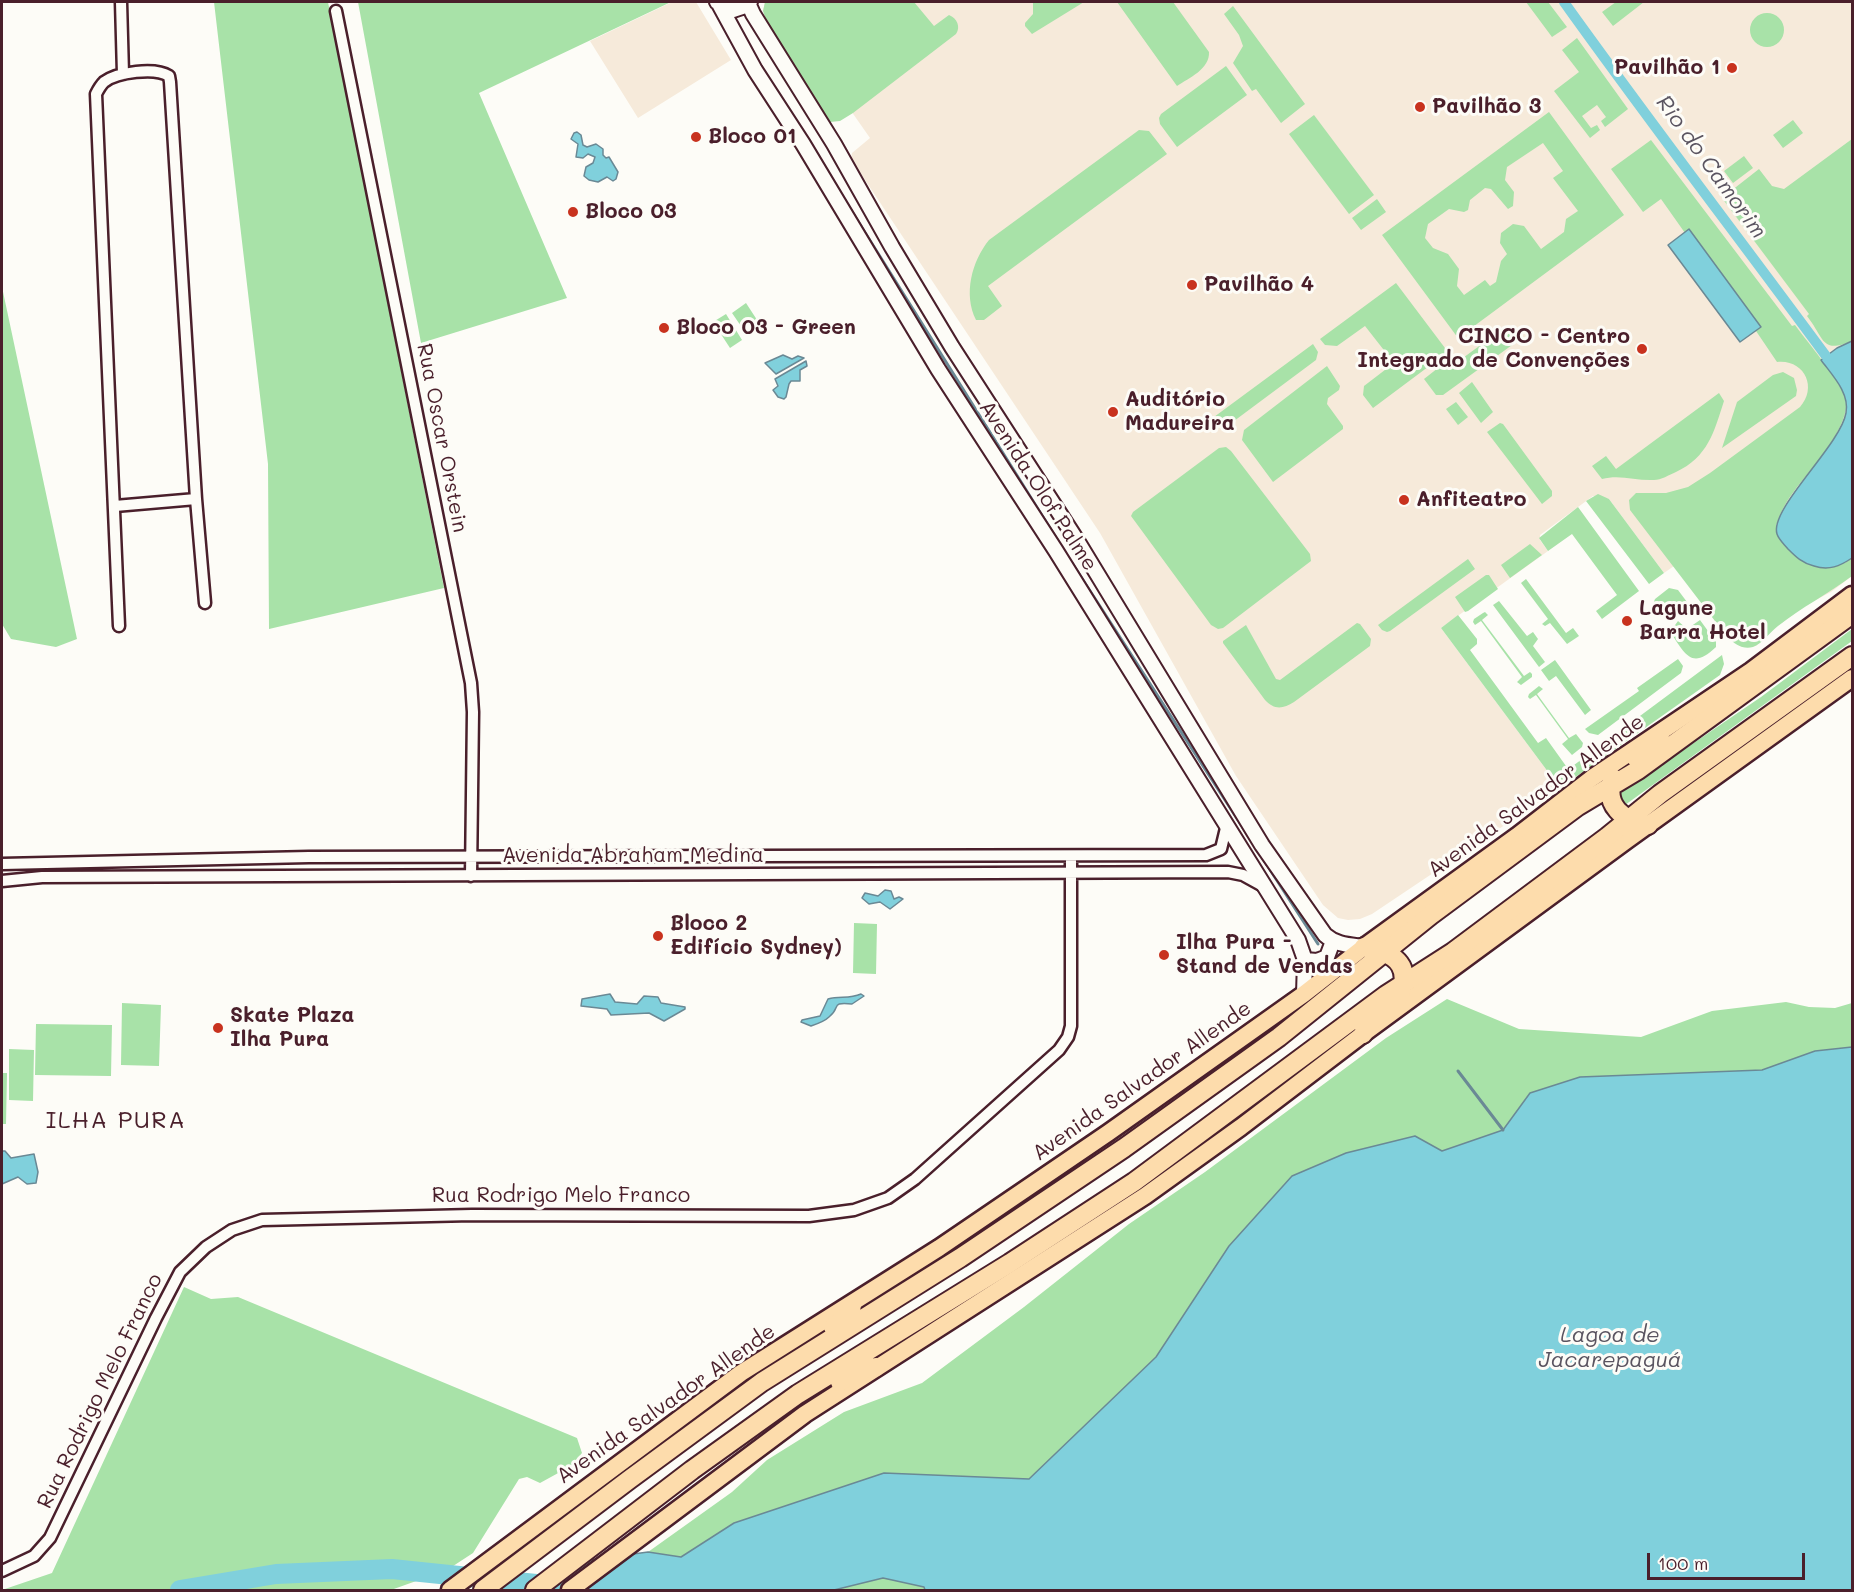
<!DOCTYPE html>
<html>
<head>
<meta charset="utf-8">
<style>
	body { margin:0 }
	#map { position:relative; width:1854px; height:1592px; overflow:hidden; background:#fdfcf7; font-family:Mali,sans-serif }
	canvas { display:block }
	.frame { position:absolute; inset:0; border:3px solid #4a1f2b; pointer-events:none }
	.scale { position:absolute; left:1647px; top:1553px; width:158px; height:27px; box-sizing:border-box; border:3px solid #4a1f2b; border-top:0; padding-left:8px; font-size:18px; line-height:21px; white-space:nowrap; color:#4a1f2b; -webkit-text-stroke:4px #fdfcf7; paint-order:stroke }
</style>
</head>
<body>
<div id="map">
<canvas width="1854" height="1592"></canvas>
<div class="frame"></div>
<div class="scale">100 m</div>
</div>
<script>
const ctx = document.querySelector('canvas').getContext('2d');
ctx.lineJoin = 'round';
function fill(path, color) {
  ctx.fillStyle = color;
  ctx.fill(path, 'evenodd');
}
function stroke(path, color, width, dash) {
  ctx.strokeStyle = color;
  ctx.lineWidth = width;
  ctx.lineCap = dash ? 'butt' : 'round';
  ctx.setLineDash(dash || []);
  ctx.stroke(path);
}
function label(font, color, halo, rows, align = 'center') {
  ctx.font = font + ' Mali,sans-serif';
  ctx.lineWidth = 6;
  ctx.setLineDash([]);
  ctx.textBaseline = 'middle';
  ctx.strokeStyle = halo;
  ctx.fillStyle = color;
  for (const [text, x, y, turn = 0] of rows) {
    ctx.save();
    ctx.translate(x, y);
    ctx.rotate((+turn || 0) * Math.PI / 180);
    ctx.textAlign = isNaN(turn) ? turn : align;
    if (halo) ctx.strokeText(text, 0, 0);
    ctx.fillText(text, 0, 0);
    ctx.restore();
  }
}
fill(new Path2D(`
	M672,2h24l35,58 -93,58 -48,-77z
	M765,2h1087v574l-21,16 -25,13 -30,22 -20,19 -14,1 -14,-9 -54,-72 -10,7 -55,-74 -16,-3 -53,39v5l8,11 -107,77 119,160 -188,126 -12,5 -12,1 -10,-2 -15,-13 -87,-129 -136,-243 -249,-374 1,-6 18,-15 -21,-30 -86,-97z`), '#f6eada');
fill(new Path2D(`
	M214,2h114l116,586 -175,41 -1,-165z
	M358,2h313l-192,91 88,205 -146,45z
	M765,2h149l20,24 15,-11c8,3 12,12 7,19l-103,79 -13,8 -10,1 -6,-8 -55,-85 -6,-18z
	M1033,2h51l-52,32 -7,-8v-3l8,-9z
	M1117,2h6l2,1 3,-1h45l36,50c1,17 -20,26 -32,34z
	M1526,2h22l19,25 -15,10z
	M1616,2h28l-31,24 -11,-14z
	M1233,6l72,98 -24,19 -25,-34 -4,2 -19,-28 10,-17 -4,-11 -15,-21z
	M1750 30a17 17 0 1 1 34 0a17 17 0 1 1-34 0Z
	M1577,38l51,71 -23,18 -4,-6 5,-4 -9,-12 -15,11 9,12 6,-3 3,5 -10,8 -36,-47 25,-19 -17,-22z
	M1226,66l21,29 -70,52 -17,-23 -1,-6 2,-4z
	M1549,112l75,103 -166,123 -76,-103zM1543,143l20,28 -10,7 25,33 -12,8 -2,13 -23,17 -17,-23 -11,-2 -12,9 -1,10 7,11 -6,7 -5,21 -6,4 -5,-6 -21,15 -7,-9 2,-17 -11,-15 -15,-6 -8,-10 3,-14 21,-15 15,3 4,-2 2,-10 15,-12 6,1 17,20 5,-3 1,-14 -9,-12 2,-13z
	M1314,115l60,80 -25,19 -60,-80z
	M1793,120l10,13 -20,15 -10,-13z
	M1139,130l10,1 18,23 -179,132 14,20 -18,14h-8c-13,-26 -4,-59 13,-80z
	M1852,139v202c-31,13 -27,-2 -45,-25l2,-2 -87,-116 37,-29 13,17 12,3z
	M1651,140l141,186 3,-1c14,19 41,51 50,71 9,27 -34,73 -50,94 -8,10 -15,23 -19,36l69,37 7,-5v18c-24,18 -50,31 -74,50 -8,6 -15,17 -25,21 -10,3 -18,-3 -25,-9l-98,-128 -1,-10 7,-7h30l22,-6 22,-14 90,-66c18,-20 4,-48 -23,-45l-21,-31 5,-4 -72,-97 -4,3 -24,-34 -18,13 -32,-43z
	M1744,156l9,12 -20,15 -9,-12z
	M1377,199l9,13 -25,18 -9,-12z
	M1396,283l52,69 -75,56 -10,-13 1,-9 30,-23 -29,-37 -28,20 -12,-1 -5,-6z
	M2,287l75,352 -21,8 -45,-8 -9,-15z
	M746,303l15,23 -14,9 -15,-22z
	M726,314l16,26 -12,8 -17,-26z
	M1508,325l11,15 -76,55h-7l-12,-16 28,-22 4,6z
	M1313,344l5,8 -2,8 -86,64 -10,-1 -6,-6z
	M1327,366l13,20 -1,4 -11,8 -1,6 16,22v3l-70,53 -31,-42 2,-10z
	M1783,372l11,6 3,12 -1,6 -74,52 15,-46 36,-27z
	M1472,382l21,30 -12,11 -22,-30z
	M1719,393l5,8c-10,31 -16,56 -48,71 -7,3 -15,8 -22,8 -18,1 -34,-6 -52,-1l-10,-13 14,-10 10,13z
	M1456,402l12,15 -10,8 -12,-16z
	M1500,423l3,1 49,67v5l-10,8 -55,-72z
	M1226,447l5,4 79,103 1,7 -88,67 -5,1 -7,-4 -80,-109 2,-4 86,-64z
	M1598,494l11,5 55,74 -15,11 -63,-83z
	M1578,507l61,84 -37,28 -6,-8 21,-16 -45,-61 -24,17 -9,-13z
	M1530,544l12,11 -32,23 -9,-13z
	M1468,559l7,10 -85,62 -3,1 -5,-2 -4,-5z
	M1486,575h3l9,14 -30,22 -3,1 -10,-15z
	M1526,579l40,54 7,-5 6,8 -12,8 -17,-21 -5,3 -3,-2 6,-5 -27,-36z
	M1669,588l9,2 12,16 -7,6 -8,-8 -9,7 1,4 -4,3 -10,-14 2,-5z
	M1499,601l28,35 6,-4 5,7 -5,7 12,16 -6,5 -46,-62z
	M1483,613l2,-1 3,3 -6,5 42,56 6,-4 2,2v3l-11,8 -4,-3 5,-5 -41,-56 -6,4 -2,-3 1,-3z
	M1458,615l19,24v5l-7,6 68,93 8,-5 20,28 4,2 152,-113 2,9 -4,11 -160,113 -119,-160z
	M1700,620l16,22v5c-25,24 -31,6 -46,-15l8,-11 9,8z
	M1357,623l3,1 11,15 -1,7 -76,56c-11,7 -20,8 -29,-2l-42,-57v-2l23,-16 30,54 4,1z
	M1852,629v12l-227,164 -6,-8v-3l142,-97z
	M1678,659l5,7 -2,7 -83,62 -9,-2 -4,-4 54,-38 -2,-3z
	M1555,660l36,50 -6,5 -29,-39 -7,5 -8,-11z
	M1539,686l4,3 -6,5 32,44 7,-4 7,9 -1,4 -10,8 -10,-11 6,-5 -32,-44 -6,4 -2,-2 1,-3z
	M854,923l23,1 -1,50 -23,-1z
	M1447,999l72,30 122,8 71,-26 74,-9 23,5 26,1 17,-5v44l-37,4 -53,19 -182,7 -50,16 -27,37 -61,21 -213,95 -73,111 -127,123 -145,-7 -150,50 -53,34 -33,-5 84,-60 35,-32 77,-48 78,-29 102,-76 105,-83 76,-52 181,-134z
	M122,1003l39,2 -2,61 -38,-1z
	M36,1024l76,1 -1,51 -76,-1z
	M9,1049l25,1 -1,51 -24,-1z
	M2,1073h5l-1,51h-4z
	M184,1287l27,12 27,-2 339,141 5,15 -11,13 -31,17 -13,-6 -8,2 -46,74 -26,17 -56,20h-389l50,-17z
	M883,1578l41,9 1,3h-91z`), '#a8e2a8');
const water = new Path2D(`
	M577,132l4,3 2,10 4,2 9,-3 7,5v6l3,3 3,-1 9,15 -2,7 -3,2 -6,-4 -9,5 -9,-2 -5,-4 2,-9 7,-4 2,-6 -7,-3 -5,4 -7,-1 2,-13 -7,-5 3,-6z
	M1689,229l72,98 -21,15 -72,-97z
	M1852,341v217c-12,8 -23,13 -38,8 -12,-3 -18,-9 -26,-17 -4,-5 -9,-9 -11,-15 -8,-25 63,-88 69,-121 4,-20 -14,-38 -25,-53l16,-12z
	M783,355l9,4 6,-3 6,2 -28,16 -11,-11z
	M806,361l1,5 -7,4v11h-9l-2,3 -3,13 -2,2 -6,-2 -5,-7 5,-4 -3,-7z
	M885,890l6,1 3,8 5,-2 4,2 -13,10 -10,-7 -11,2 -7,-6 3,-5 13,3z
	M610,994l5,8 22,2 7,-8 14,1 3,6 24,4v2l-21,12 -15,-8 -38,2 -4,-6 -26,-3 1,-7z
	M861,994l3,2 -12,8c-23,-2 -10,3 -23,13 -4,4 -12,7 -18,9l-10,-4 1,-2 18,-4 8,-17c13,-3 21,0 33,-5z
	M1852,1047v543h-927l-1,-3 -41,-9 -49,12h-293l41,-29 66,-9 33,5 53,-34 150,-50 145,6 127,-122 73,-111 63,-70 54,-23 69,-17 27,15 61,-21 27,-37 50,-16 182,-7 53,-19z
	M2,1151h3l6,7 23,-4 4,18 -2,11 -9,1 -9,-7 -16,7z`);
fill(water, '#80d0dc');
stroke(water, '#6a8995', 1.5);
stroke(new Path2D(`
	M839,191l219,350
	M1072,563l246,381
	M1458,1071l45,59`), '#6a8995', 3);
stroke(new Path2D(`
	M1564,2c85,119 175,236 262,354`), '#80d0dc', 10);
stroke(new Path2D(`
	M180,1590l96,-16 116,-5 144,15`), '#80d0dc', 20);
const street = new Path2D(`
	M121,2l2,72
	M336,11l135,672 2,29 -2,164
	M115,506l81,-7
	M119,626l-23,-532c2,-4 4,-8 8,-12 13,-10 51,-15 65,-6l1,6 26,417 9,104
	M2,864l307,-7 897,-2 15,-6 6,-25
	M2,881l40,-4 1186,-5 15,3 20,11
	M2,1571l32,-15 16,-18 106,-220 24,-46 26,-25 26,-17 30,-10 210,-5 337,1 45,-6 34,-12 27,-19 144,-129 9,-13 3,-11v-170`);
const secondary = new Path2D(`
	M717,2l16,8 12,-4 5,-4
	M748,3l5,11 81,130 58,103 60,100 124,192 186,306 63,90c11,10 25,10 39,12
	M719,4l36,66 48,74 135,225 118,182 242,389 7,20 -1,34
	M1305,960l12,1 10,-4 6,-16`);
const primary = new Path2D(`
	M450,1590l291,-217 198,-125 169,-115 196,-139 60,-47 153,-111 75,-58 159,-107 101,-76
	M570,1590l235,-176 340,-218 96,-69 122,-93 264,-194 225,-162`);
const highway = new Path2D(`
	M1636,758l15,-12 9,-12
	M1613,778c-10,27 10,43 35,47
	M1363,1034c12,-22 19,-18 33,-33 4,-5 6,-11 7,-17 5,-26 -19,-33 -39,-37
	M833,1327l17,-13 2,-9
	M840,1382l17,-11 19,-4
	M483,1590l147,-111 132,-97 198,-124 164,-110 155,-111 152,-122 147,-109 60,-36 214,-156
	M535,1590l157,-120 106,-76 212,-131 124,-81 252,-187 67,-43 154,-115 53,-43 192,-138`);
stroke(street, '#4a1f2b', 15);
stroke(secondary, '#4a1f2b', 18);
stroke(primary, '#4a1f2b', 21);
stroke(highway, '#4a1f2b', 22);
stroke(street, '#fdfcf7', 10);
stroke(secondary, '#fdfcf7', 14);
stroke(primary, '#fddcac', 16);
stroke(highway, '#fddcac', 18);
for (const [x, y, r, color] of [
	[1732,68,6,"#c8321e"],
	[1420,107,6,"#c8321e"],
	[696,137,6,"#c8321e"],
	[573,212,6,"#c8321e"],
	[1192,285,6,"#c8321e"],
	[664,328,6,"#c8321e"],
	[1642,349,6,"#c8321e"],
	[1113,412,6,"#c8321e"],
	[1404,500,6,"#c8321e"],
	[1627,621,6,"#c8321e"],
	[658,936,6,"#c8321e"],
	[1164,955,6,"#c8321e"],
	[218,1028,6,"#c8321e"]
]) {
  const dot = new Path2D();
  dot.arc(x, y, r, 0, 2 * Math.PI);
  ctx.fillStyle = color;
  ctx.fill(dot);
  stroke(dot, '#fdfcf7', 2);
}
label('bold 21px', '#4a1f2b', '#fdfcf7', [
	["Pavilhão 1",1720,68,"right"],
	["Pavilhão 3",1432,107],
	["Bloco 01",708,137],
	["Bloco 03",585,212],
	["Pavilhão 4",1204,285],
	["Bloco 03 - Green",676,328],
	["CINCO - Centro",1630,337,"right"],
	["Integrado de Convenções",1630,361,"right"],
	["Auditório",1125,400],
	["Madureira",1125,424],
	["Anfiteatro",1416,500],
	["Lagune",1639,609],
	["Barra Hotel",1639,633],
	["Bloco 2",670,924],
	["Edifício Sydney)",670,948],
	["Ilha Pura -",1176,943],
	["Stand de Vendas",1176,967],
	["Skate Plaza",230,1016],
	["Ilha Pura",230,1040]
], 'left');
label('21px', '#4a1f2b', '#fdfcf7', [
	["Rua Oscar Orstein",442,438,79],
	["Avenida Olof Palme",1038,486,57],
	["Avenida Salvador Allende",1536,796,-36],
	["Avenida Abraham Medina",633,856],
	["Avenida Salvador Allende",1142,1081,-35],
	["Rua Rodrigo Melo Franco",561,1196],
	["Rua Rodrigo Melo Franco",100,1391,-64],
	["Avenida Salvador Allende",666,1404,-35]
]);
label('italic 22px', '#5a5460', '#fdfcf7', [
	["Rio do Camorim",1711,167,54],
	["Lagoa de",1610,1335],
	["Jacarepaguá",1610,1360]
]);
ctx.letterSpacing = '1.5px';
label('24px', '#4a1f2b', '#fdfcf7', [
	["ILHA PURA",116,1121]
]);
ctx.letterSpacing = '0px';
</script>
</body>
</html>
